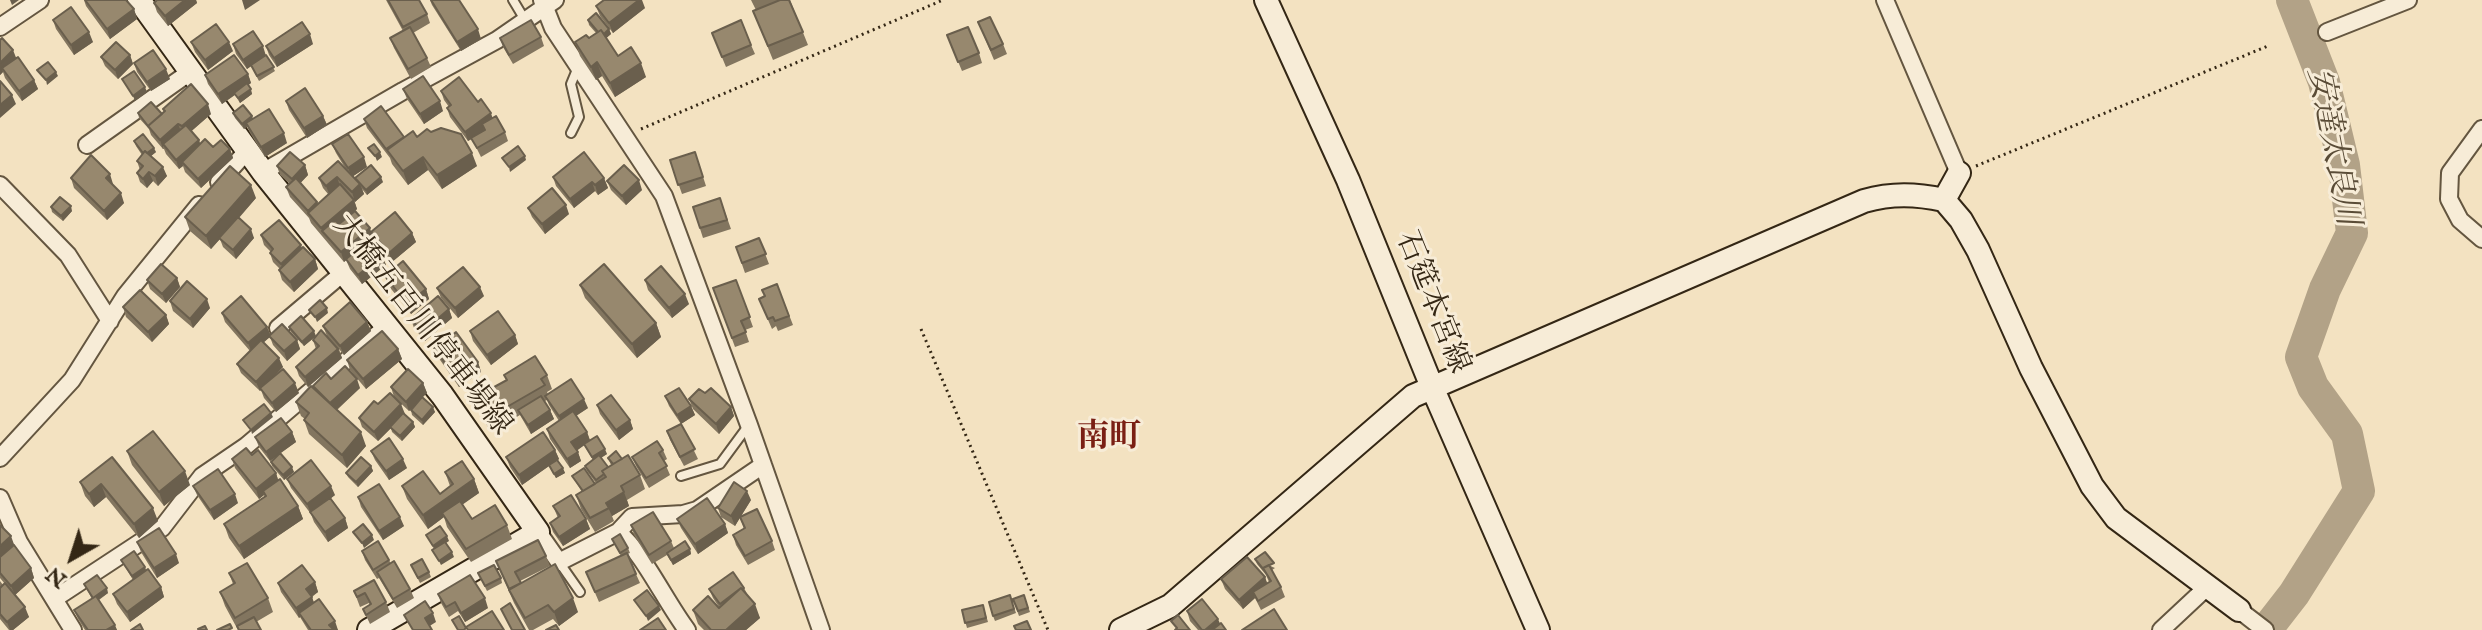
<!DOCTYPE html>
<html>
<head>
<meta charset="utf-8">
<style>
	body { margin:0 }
	#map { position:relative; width:2482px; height:630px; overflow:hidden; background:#f3e2c1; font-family:"IM FELL English",serif }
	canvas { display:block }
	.north { position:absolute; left:32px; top:518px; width:80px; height:80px; -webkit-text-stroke:6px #f7ecd7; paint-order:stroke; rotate:219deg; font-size:22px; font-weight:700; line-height:32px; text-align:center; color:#342715 }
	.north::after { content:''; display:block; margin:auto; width:28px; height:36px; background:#342715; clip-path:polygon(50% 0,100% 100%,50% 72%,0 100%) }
</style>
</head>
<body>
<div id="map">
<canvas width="2482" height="630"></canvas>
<div class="north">N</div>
</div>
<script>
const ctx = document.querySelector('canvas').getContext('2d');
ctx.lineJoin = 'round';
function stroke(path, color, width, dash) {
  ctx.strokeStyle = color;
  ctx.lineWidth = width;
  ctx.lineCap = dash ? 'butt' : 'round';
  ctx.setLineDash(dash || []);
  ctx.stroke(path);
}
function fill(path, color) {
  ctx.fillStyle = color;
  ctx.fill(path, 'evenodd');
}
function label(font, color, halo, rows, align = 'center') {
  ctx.font = font + ' "IM FELL English","Noto Serif JP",serif';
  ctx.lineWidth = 6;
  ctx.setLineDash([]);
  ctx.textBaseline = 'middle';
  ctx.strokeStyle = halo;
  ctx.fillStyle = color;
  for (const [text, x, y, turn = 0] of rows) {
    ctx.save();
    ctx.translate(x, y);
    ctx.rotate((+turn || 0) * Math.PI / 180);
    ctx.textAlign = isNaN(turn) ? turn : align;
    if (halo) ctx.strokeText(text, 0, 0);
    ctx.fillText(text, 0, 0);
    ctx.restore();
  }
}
stroke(new Path2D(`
	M2266,630l28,-36 65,-103 -12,-57 -34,-47 -12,-30 24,-68 27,-56 -8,-68 -20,-83 -32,-82`), '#b2a287', 32);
const lane = new Path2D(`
	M513,0l12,20
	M571,133l8,-16 -8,-33 7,-17
	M681,476l39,-12 28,-38
	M559,562l21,30`);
const street = new Path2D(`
	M542,0l11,28 111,168 85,229 72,205
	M1885,0l74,173
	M0,27l40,-27
	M2327,32l81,-32
	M2482,129l-32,44 -1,26 11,21 22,19
	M87,145l103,-73
	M263,172l140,-81 94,-51 58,-40
	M219,182l28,-31
	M0,185l68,70 42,66
	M278,328l65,-55
	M0,458l72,-78 53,-84 74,-91
	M0,498l19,44 54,88
	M538,532l21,30 59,-30c26,22 47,69 69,98
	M618,532l14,-15 51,-3 14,-4 66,-45
	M54,599l108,-71 40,-52 44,-30 140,-119
	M2239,610l26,20
	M2161,630l45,-42`);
const secondary = new Path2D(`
	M139,0l124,172 179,223 96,137 -169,98
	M1266,0l82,180 84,207 106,243
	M1944,200l15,-27
	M1121,630l49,-24 243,-210 451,-195c28,-8 52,-7 80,-1l17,20 17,30 53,118 61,118 24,32 123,92`);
stroke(lane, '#645640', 12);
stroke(street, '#645640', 20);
stroke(secondary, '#342715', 26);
stroke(new Path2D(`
	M641,129l302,-129
	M1976,166l292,-120
	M921,329l127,301`), '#342715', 3, [2, 4]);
stroke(lane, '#f7ecd7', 8);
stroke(street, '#f7ecd7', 16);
stroke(secondary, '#f7ecd7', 22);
fill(new Path2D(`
	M84,0h42l8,9 3,10 -27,20 -24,-33z
	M157,0h39l1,3 -29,23 -11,-14 -3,-9z
	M386,0h33l8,14 3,9 -17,10 14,25 4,9 -20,12 -17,-31 -4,-10 13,-7z
	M430,0h29l22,39 -20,12 -29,-46z
	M751,0h39l18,45 -35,15 -20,-49 3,-1z
	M596,6l49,2 -32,25 -13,-17z
	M53,20l40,22 -19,13 -18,-26z
	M588,20l21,9 2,5 -5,4 12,18 28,21 -31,20 -13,-21 -6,4 -16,-24 -5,-14 14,-4 7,-5 -7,-8z
	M978,22l25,22 4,10 -13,6z
	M712,33l39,12 4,9 -29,13z
	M947,35l32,18 3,10 -20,8z
	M541,37l3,9 -31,18 -10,-17 -3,-9z
	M0,40l34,40 4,9 -16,12 -17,-23 -2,-6 -3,3z
	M191,42l42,9 -25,19 -13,-18z
	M233,44l33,11 9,16 -16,10 -8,-15 -4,3 -11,-15z
	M313,44l-36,23 -8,-12 -3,-9z
	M130,55l3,9 -15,15 -13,-13 -4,-9z
	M134,63l36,16 -19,12 -14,-19z
	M248,74l3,9 -3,2 4,9 -12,9 -5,-8 -13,9 -14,-20 -3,-9z
	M403,89l40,22 -19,13 -17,-25z
	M441,91l37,11 27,30 3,9 -27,16 -9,-18 -4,2 -18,-24 -3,-9 2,-1 -5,-7z
	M286,101l37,15 4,9 -20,13 -18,-28z
	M163,109l48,5 -20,17 8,9 1,4 30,5 3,9 -32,30 -16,-16 -2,-6 -4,3 -13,-15 -2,-5h-1l-12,-14 -2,-6 -10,-11 -1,-5 24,1 2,-2z
	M233,113l20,6 34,24 -22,14 -15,-24 -3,-7 -3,3 -9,-11z
	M364,119l40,19 13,-1 60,29 -35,23 -14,-19 -20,15 -16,-21 -2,-6 -23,-30z
	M134,141l22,11 -5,4 16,20 -9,10 -5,-5 -6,7 -7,-6 -3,-9 3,-3 -3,-9 5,-6 -6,-9z
	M332,144l35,23 -14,9 2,3 28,3 -16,13 -5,-6 2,5 -9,8 -1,-2 3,9 -2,2 18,27 -13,10 22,8 4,9 -24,19 -12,-15 -4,-9 -2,2 -33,-39 -2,-5 -19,-21 -4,-10 4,-3 -10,-9 -3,-9 28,-1 3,10 -8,8 18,21 10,-10 -5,-6 -4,-10 28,-7 -11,-18z
	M695,152l11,34 -24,8 -12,-34z
	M553,177l51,1 4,10 -10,7 -3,-4 -21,17 -18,-22z
	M71,178l42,6 -1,1 12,18 -17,17 -33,-32z
	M607,181l35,9 -16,15 -15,-15z
	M256,198l-17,20 15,20 -18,21 -13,-12 -3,-8 -9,10 -21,-18 -5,-14z
	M720,198l11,31 -28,9 -10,-31z
	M51,207l21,4 -9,10 -11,-9z
	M528,208l41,6 -24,20 -13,-17z
	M371,232l41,1 4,9 -24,20 -18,-20z
	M261,235l41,13 13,11 3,10 -24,23 -12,-12 -3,-10 1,-1 -7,-7 -3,-9 1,-1 -7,-7z
	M759,238l10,26 -24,9 -9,-26z
	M385,276l41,13 3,10 -18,15 -23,-29z
	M177,278l3,9 -14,16 -16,-14 -3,-9z
	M645,280l44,24 -17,14 -24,-28z
	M736,280l17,47 -8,3 4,12 -14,5 -22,-59z
	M777,284l16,41 -15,6 -2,-5 -4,3 -13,-30 6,-3z
	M580,285l76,38 5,14 -24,21 -52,-60z
	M437,288l47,8 -26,22 -17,-20z
	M170,301l40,7 -17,20 -20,-17z
	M123,307l43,8 3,9 -17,18 -26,-25z
	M449,309l3,9 -27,23 -11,-13 -3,-9z
	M222,313l45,14 3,8 27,5 3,9 -13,12 -14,-16 -3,-8 -7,5 20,25 -11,11 27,15 -23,19 -12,-14 -3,-8 -1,1 -19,-18 -4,-9 13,-13 -25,-29z
	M367,322l4,9 -27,24 -5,-6 3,9 -34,29 -9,-11 -3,-9 20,-18 -3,-9 14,-4 -4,-10z
	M289,327l27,9 -12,10 -13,-14z
	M470,331l45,4 3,9 -27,21 -18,-24z
	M434,348l44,14 3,10 -22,15 -21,-30z
	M398,349l4,10 -36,30 -16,-19 -3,-10z
	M504,375h43l5,14 -5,3 1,2 40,14 -12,8 11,16 3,8 17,14 -6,4 7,9 3,-2 -3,-7 14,1 18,16 5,14 -18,11 2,6 -17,10 2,5 -19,11 -14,-23 -5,-14 6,-3 -10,-16 23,8 1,-1 -9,-12 -2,-5 8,-6 -9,-15 -7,5 4,11 -11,7 -20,-29 -3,-10 12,-8 -10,-16 -2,-5 -2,1 5,9 4,9 -23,15 -11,-19 -29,17 -12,-20 -5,-14 32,-18z
	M331,379l29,9 -23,22 29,36 -19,22 -38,-34 -5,-14 1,-1 -4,-3 -5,-14 18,-13 -1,-3z
	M423,383l4,10 -5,4 13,15 -12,13 -11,-10 -1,-5 5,-6 -7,7 -15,-14 -3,-10z
	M705,393l26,14 3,9 -15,18 -26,-25 -4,-10z
	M665,396l26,10 4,9 -14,9 17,35 -14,7 -14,-26 -3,-9 14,-7 -12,-18z
	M597,405l33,15 3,9 -14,11 -19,-26z
	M404,414l9,8 2,5 -13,14 -10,-9 -1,-4 -13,13 -16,-14 -3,-9z
	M292,432l4,10 -16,11 14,19 -10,8 -12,-14 -1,-4 6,-7 -7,6 -11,-14 -4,-10z
	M555,450l4,9 -1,1 7,13 -9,5 -7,-12 -27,19 -12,-18 -4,-10z
	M663,450l4,9 -3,2 6,14 -21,13 -13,-22 -4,-9z
	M127,451l63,34 -26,21 -32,-41z
	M371,451l36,17 -18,12 -14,-20z
	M252,455l24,18 2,7 20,26 5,13 -59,40 -15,-21 -5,-14 41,-27 -1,-2 -5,4 -24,-31 -3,-9z
	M112,457l46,64 -19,17 -33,-41 -12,10 -9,-11 -5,-14z
	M371,466l2,5 -15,16 -10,-10 -2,-4z
	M445,472l29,7 5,14 -17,11 10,15 35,6 5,14 -41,23 -24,-35 -3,-10 -16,12 -21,-30 -5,-13 38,8 10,-8z
	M287,479l48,16 -4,3 14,20 3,10 -20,14 -14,-20 -3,-8 -20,-26z
	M193,486l45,17 -24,17 -17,-25z
	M358,497l46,29 -21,14 -22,-33z
	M751,500l-10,16 31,25 3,9 -27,15 -12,-20 -3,-10 11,-6 -4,-12 -5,9 -14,-9 -3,-9z
	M553,506l33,13 4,10 -27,17 -10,-14 -3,-9 8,-5z
	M677,519l48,5 3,9 -30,21 -17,-26z
	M0,525l31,43 3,10 -19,17 14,22 -16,13h-4l-9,-11v-38l3,4 2,-1 -5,-6z
	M631,525l40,16 3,7 16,1 1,5 -18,11 -6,-10 -15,9 -18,-29z
	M612,539l16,9 2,5 -3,1 13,29 -41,19 -13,-30 35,-16z
	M137,542l42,21 -22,15 -16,-26z
	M362,551l27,9 2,4 19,25 4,9 -17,10 -18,-30 -2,1 -12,-19z
	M546,556l4,10 -30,15 1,2 57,29 -19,14 -6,-7 -20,11h-4l-15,-27 -18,-42z
	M1255,559l20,9 -3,2 9,17 4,10 -24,13 -6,-12 -12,11 -18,-20 -4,-10 44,-2 2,6 2,-1 -3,-7 -9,-11z
	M121,560l24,7 1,3 15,17 3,10 -34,25 -13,-18 -4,-10 20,-14z
	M411,565l18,7 2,5 -11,6z
	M229,573l39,25 5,14 -17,10 5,8h-23l-13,-24 -5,-14 13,-8z
	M478,573l23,5 1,5 -15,8z
	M374,580l12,22 4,10 -20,12 -7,-15 7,-4 -1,-2 -9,4 -6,-16z
	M315,582l3,10 -6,5 2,6 24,27h-30l-8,-13 -1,1 -18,-26 -3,-9z
	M84,584l24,9 -9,7 18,30h-32l-7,-11 -4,-9 18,-11z
	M744,588l16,30 -14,12h-42l-6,-6 -5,-14 26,-3 -6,-9 -4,-9z
	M438,594l50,14 -23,14 -7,-11 -9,6 -8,-14z
	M1010,595l6,18 -21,8 -2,-5z
	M1024,595l6,17 -11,4 -6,-17z
	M983,605l5,17 -21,6 -5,-18z
	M1187,611l33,13 6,6h-28l-8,-9z`), '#82755f');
fill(new Path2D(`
	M10,0h9l-7,5z
	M185,0h11l1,3 -29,23 -3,-10z
	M242,0h18l-15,10z
	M639,0h3l3,8 -32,25 -4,-10z
	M134,9l3,10 -27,20 -3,-10z
	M478,29l3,10 -20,12 -4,-9z
	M609,29l2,5 -8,7 -2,-5z
	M89,32l4,10 -19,13 -3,-10z
	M310,34l3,10 -36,23 -3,-9z
	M229,42l4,9 -25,19 -3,-10z
	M263,46l3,10 -19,13 -4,-9z
	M13,50l4,10 -15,8 1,4 -3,3v-12z
	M130,55l3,9 -15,15 -3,-9z
	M597,62l5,14 -6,4 -5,-13z
	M641,63l5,14 -31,20 -5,-14z
	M166,69l4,10 -19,12 -4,-9z
	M56,72l2,4 -11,9 -1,-5z
	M248,74l3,9 -29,21 -4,-10z
	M34,80l4,9 -16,12 -3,-10z
	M145,87l2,5 -12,9 -2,-5z
	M251,89l1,5 -12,9 -2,-5z
	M12,95l4,9 -16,14v-13z
	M440,101l3,10 -19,13 -4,-10z
	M208,104l3,10 -25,22 -4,-10z
	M491,113l3,10 -12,1 2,6 -16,11 -3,-9z
	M252,116l2,5 -10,8 -2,-5z
	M323,116l4,9 -20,13 -3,-10z
	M178,124l4,10 -19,10v5l-3,-9z
	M284,133l3,10 -22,14 -4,-10z
	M199,140l3,10 -20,12 1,4 -4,3 -3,-9z
	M154,148l2,4 -10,8 -2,-5z
	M230,149l3,9 -32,30 -3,-9z
	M380,152l2,5 -5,4 -2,-5z
	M472,153l5,13 -35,23 -5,-14z
	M525,156l1,4 -16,12 -1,-5z
	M364,157l3,10 -15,10 -4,-9z
	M423,157l5,13 -20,15 -5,-14z
	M305,165l3,10 -13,14 -3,-10z
	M163,167l4,9 -9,10 -3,-10z
	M149,172l4,9 -6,7 -4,-9z
	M110,174l3,10 -4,4 -3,-10z
	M337,177l3,9 -10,10 -4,-10z
	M381,177l2,5 -16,13 -1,-5z
	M604,178l4,10 -10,7 -3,-10z
	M639,180l3,10 -16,15 -4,-9z
	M592,182l3,9 -21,17 -4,-9z
	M360,184l4,10 -9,8 -3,-10z
	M251,185l5,13 -45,51 -5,-13z
	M121,193l3,10 -17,17 -3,-9z
	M354,200l3,9 -31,27 -4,-5 2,7 -3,-10z
	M566,205l3,9 -24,20 -3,-10z
	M71,206l1,5 -9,10 -2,-5z
	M370,228l3,10 -29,24 -3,-10z
	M251,229l3,9 -18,21 -3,-9z
	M412,233l4,9 -24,20 -3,-9z
	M301,245l3,10 -20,19 -3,-10z
	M382,256l4,9 -24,19 -4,-9z
	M315,259l3,10 -24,23 -4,-10z
	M177,278l3,9 -14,16 -4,-9z
	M480,287l4,9 -26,22 -3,-10z
	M426,289l3,10 -18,15 -4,-10z
	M685,294l4,10 -17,14 -3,-10z
	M207,299l3,9 -17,20 -3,-9z
	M327,308l1,5 -11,9 -2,-5z
	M449,309l3,9 -27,23 -3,-9z
	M166,315l3,9 -17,18 -4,-10z
	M367,322l4,9 -27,24 -4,-9z
	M656,323l5,14 -24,21 -5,-14z
	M267,327l4,9 -19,17 -4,-10z
	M314,331l2,5 -12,10 -2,-4z
	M515,335l3,9 -27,21 -4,-10z
	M297,340l3,9 -13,12 -3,-10z
	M338,349l4,9 -34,29 -3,-10z
	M398,349l4,10 -36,30 -3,-10z
	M279,358l4,9 -23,24 -4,-9z
	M478,362l3,10 -22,15 -3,-9z
	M357,379l3,9 -26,24 -4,-9z
	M295,383l4,10 -23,19 -4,-9z
	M423,383l4,10 -18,18 -3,-9z
	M584,399l4,9 -26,17 -3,-9z
	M401,404l4,10 -27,27 -4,-9z
	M691,406l4,9 -14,9 -4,-9z
	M433,407l2,5 -12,13 -1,-5z
	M731,407l3,9 -15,18 -3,-10z
	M550,410l4,9 -23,15 -3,-9z
	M271,413l2,4 -21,17 -1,-4z
	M630,420l3,9 -14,11 -3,-10z
	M413,422l2,5 -13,14 -2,-5z
	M292,432l4,10 -26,19 -4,-9z
	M361,432l5,14 -19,22 -5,-13z
	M587,432l3,9 -15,11 -4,-10z
	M605,449l2,5 -13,8 -2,-5z
	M555,450l4,9 -37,26 -3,-10z
	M578,452l3,9 -11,7 -3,-9z
	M403,459l4,9 -18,12 -3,-9z
	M371,466l2,5 -15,16 -2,-5z
	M292,467l2,5 -10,8 -1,-5z
	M563,468l2,5 -9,5 -2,-4z
	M185,471l5,14 -26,21 -5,-14z
	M276,473l3,10 -16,8 1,4 -5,4 -3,-10z
	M474,479l5,14 -34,24 -3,-4 2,4 -16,12 -5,-14z
	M101,484l5,13 -12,10 -5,-13z
	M331,486l4,9 -24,19 -4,-10z
	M747,491l4,9 -16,26 -4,-10z
	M624,492l5,14 -17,10 -6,-13z
	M235,494l3,9 -24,17 -4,-10z
	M298,506l5,13 -59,40 -5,-13z
	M153,508l5,13 -19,17 -5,-14z
	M400,517l4,9 -21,14 -4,-9z
	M345,518l3,10 -20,14 -3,-10z
	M586,519l4,10 -27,17 -4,-9z
	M725,524l3,9 -30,21 -3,-10z
	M372,535l2,5 -10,8 -2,-5z
	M11,536l5,14 -16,15v-19z
	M447,536l2,5 -15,10 -1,-5z
	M690,549l1,5 -18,11 -2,-5z
	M452,552l2,5 -13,8 -2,-4z
	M176,554l3,9 -22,15 -3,-10z
	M145,567l1,5 -12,9 -2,-5z
	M31,568l3,10 -19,17 -4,-9z
	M1265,577l3,9 -15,6 2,6 -12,11 -4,-9z
	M315,582l3,10 -9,6 -3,-9z
	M161,587l3,10 -34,25 -3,-10z
	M107,588l1,5 -13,9 -2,-4z
	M312,597l3,9 -16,7 1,4 -1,1 -3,-10z
	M485,598l3,10 -23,14 -4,-9z
	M573,598l5,14 -19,14 -5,-14z
	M755,604l5,14 -14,12h-20z
	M659,606l2,4 -13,11 -2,-5z
	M25,607l4,10 -16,13h-3l-3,-8z
	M433,613l3,9 -8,5 -3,-9z
	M1218,619l4,9 -2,2h-15z
	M335,621l3,9h-7l-2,-5z
	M115,625l2,5h-11z`), '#6a5f4d');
const building = new Path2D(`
	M85,0h41l8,9 -27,20z
	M157,0h28l-20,16 -11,-13z
	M388,0h31l8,14 -24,13z
	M431,0h28l19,29 -21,13z
	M604,0h35l-30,23 -13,-17z
	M780,0h9l14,32 -35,14 -15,-35z
	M71,7l18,25 -18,13 -18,-25z
	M596,13l13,16 -5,5 -3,-4 -3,2 -10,-12z
	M990,17l13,27 -12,6 -13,-28z
	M531,20l10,17 -32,18 -9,-17z
	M741,20l10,25 -29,12 -10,-24z
	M302,22l8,12 -36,24 -8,-12z
	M216,24l13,18 -24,18 -14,-18z
	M410,27l17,31 -19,11 -18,-31z
	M968,27l11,26 -21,9 -11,-27z
	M601,30l17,26 13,-9 10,16 -31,20 -13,-21 -6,5 -16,-25 11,-7 3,3z
	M253,31l10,15 -20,14 -10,-16z
	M2,38l11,12 -13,13v-23z
	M116,42l14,13 -15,15 -14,-13z
	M153,50l13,19 -19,13 -13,-19z
	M234,55l14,19 -30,20 -13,-19z
	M266,55l8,12 -17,9 -6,-11z
	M18,57l16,23 -15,11 -17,-23z
	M48,62l8,10 -10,8 -9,-10z
	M134,71l11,16 -12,9 -11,-17z
	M423,76l17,25 -20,13 -17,-25z
	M459,77l19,25 3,-3 10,14 -26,19 -18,-24 4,-3 -10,-14z
	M0,81l12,14 -12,10z
	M247,83l4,6 -13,9 -4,-5z
	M191,84l17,20 -26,22 -4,-2 -18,16 -12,-14 17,-15 -2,-2z
	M305,88l18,28 -19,12 -18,-27z
	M151,102l11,12 -14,12 -10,-13z
	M243,105l9,11 -10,8 -9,-11z
	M381,106l23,31 -18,12 -22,-30z
	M269,109l15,24 -23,14 -15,-24z
	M496,116l9,16 -28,16 -6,-10 14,-8 -3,-6z
	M186,125l13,15 -23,20 -13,-16z
	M441,128l20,6 11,19 -35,22 -14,-18 -20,14 -16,-21 26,-19 4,6 10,-8 4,3z
	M143,134l11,14 -7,5 -2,-2 -2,2 -9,-12z
	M348,134l16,23 -16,11 -16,-24z
	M205,139l8,8 8,-7 9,9 -32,30 -16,-17z
	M374,144l6,8 -5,4 -7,-8z
	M518,146l7,10 -16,11 -7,-9z
	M145,151l18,16 -8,9 -6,-4 -6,7 -6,-6 6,-7 -6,-5z
	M290,152l15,13 -13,14 -15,-13z
	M584,152l20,26 -9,7 -3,-3 -22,17 -17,-22z
	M695,152l8,25 -25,8 -8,-25z
	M91,155l19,19 -4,4 15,15 -17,18 -33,-33z
	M338,161l22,23 -8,8 -15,-15 -11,9 -7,-8z
	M371,165l10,12 -15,13 -11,-12z
	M624,165l15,15 -17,16 -15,-15z
	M230,166l21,19 -45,51 -21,-19z
	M296,178l21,24 -9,9 -22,-24z
	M340,184l14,16 -33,28 -13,-15z
	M552,188l14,17 -24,19 -14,-16z
	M60,197l11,9 -10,10 -10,-9z
	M720,198l7,22 -27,8 -7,-21z
	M355,211l15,17 -29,24 -19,-21 13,-11 4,4z
	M395,212l17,21 -23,20 -18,-21z
	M238,217l13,12 -18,21 -14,-12z
	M279,220l22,25 -20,19 -11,-11 3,-4 -12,-14z
	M759,238l7,16 -24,9 -6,-16z
	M370,240l12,16 -24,19 -12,-16z
	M303,247l12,12 -25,23 -11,-12z
	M403,261l23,28 -19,15 -22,-28z
	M161,264l16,14 -15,16 -15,-14z
	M604,264l52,59 -24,21 -52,-59z
	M661,266l24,28 -16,14 -24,-28z
	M463,267l17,20 -25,21 -18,-20z
	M736,280l14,37 -9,4 5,11 -14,6 -19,-50z
	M187,281l20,18 -17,20 -20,-18z
	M777,284l12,32 -14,5 -2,-4 -5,2 -9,-20 6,-3 -3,-6z
	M140,290l26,25 -18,17 -25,-25z
	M241,296l26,31 -19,16 -26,-30z
	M438,296l11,13 -27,23 -11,-13z
	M320,300l7,8 -12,9 -6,-7z
	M350,302l17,20 -27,24 -17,-20z
	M498,311l17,24 -28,20 -17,-24z
	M301,316l13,15 -12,11 -13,-15z
	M282,324l15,16 -13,11 -15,-15z
	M321,330l17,19 -33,28 -9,-10 23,-21 -6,-6z
	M382,331l16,18 -35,30 -16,-19z
	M456,332l22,30 -22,16 -22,-30z
	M261,340l18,18 -23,24 -19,-18z
	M535,356l12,19 -6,4 4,6 -59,34 -12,-21 33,-18 -3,-5z
	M345,366l12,13 -27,24 -17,-17 13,-13 5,6z
	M283,369l12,14 -23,20 -12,-15z
	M408,369l15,14 -17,19 -15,-15z
	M571,379l13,20 -25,17 -14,-20z
	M311,386l50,46 -19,23 -38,-35 5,-7 -13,-11z
	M679,388l12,18 -14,9 -12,-19z
	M711,388l20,19 -15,17 -27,-25 10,-10 6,4z
	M390,393l11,11 -27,28 -15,-14 15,-17 4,3z
	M611,395l19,25 -14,10 -19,-25z
	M541,396l9,14 -22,15 -10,-15z
	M422,397l11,10 -11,13 -11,-10z
	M264,404l7,9 -20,17 -8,-10z
	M573,411l14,21 -16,10 7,10 -11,7 -20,-30z
	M403,413l10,9 -13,14 -10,-9z
	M281,418l11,14 -26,20 -11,-15z
	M681,424l14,25 -15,8 -13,-26z
	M153,431l32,40 -26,21 -32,-41z
	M543,432l12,18 -36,25 -13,-18z
	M597,436l8,13 -13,8 -8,-13z
	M389,438l14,21 -17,12 -15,-20z
	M657,441l6,9 -4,3 8,13 -21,12 -14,-21z
	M246,448l6,7 6,-5 18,23 -20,16 -24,-30z
	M616,451l6,8 -9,5 -5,-6z
	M280,453l12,14 -9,8 -12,-13z
	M599,455l9,12 -6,4 2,3 -8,6 -11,-14z
	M628,455l12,20 -19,11 3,6 -18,11 3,5 -19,10 -14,-23 30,-18 -4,-6z
	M112,457l41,51 -19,16 -33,-40 -12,10 -9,-12z
	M361,457l10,9 -15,16 -10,-9z
	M311,460l20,26 -24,18 -20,-25z
	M557,460l6,8 -9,6 -5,-9z
	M462,461l12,18 -51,36 -21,-29 21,-15 17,23 13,-10 -8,-12z
	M584,468l11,16 -12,7 -11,-15z
	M218,469l17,25 -25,16 -17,-24z
	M280,479l18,27 -59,40 -15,-22 42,-28 -3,-5z
	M734,482l13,9 -16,25 -13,-8z
	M379,484l21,33 -21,14 -21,-34z
	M571,495l15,24 -27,18 -9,-14 10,-7 -7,-10z
	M330,498l15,20 -20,14 -15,-20z
	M707,498l18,26 -30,20 -18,-25z
	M460,501l12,18 23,-14 12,20 -41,24 -24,-36z
	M757,509l15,32 -27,15 -12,-21 12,-7 -5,-11z
	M653,512l18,29 -22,14 -18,-30z
	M363,524l9,11 -10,8 -9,-11z
	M0,525l11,11 -11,10z
	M440,526l7,10 -14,10 -7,-11z
	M159,528l17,26 -22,14 -17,-26z
	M620,534l8,14 -8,5 -8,-14z
	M538,540l8,16 -31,16 6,11 -12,6 -13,-28z
	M378,541l11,19 -16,10 -11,-19z
	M685,541l5,8 -19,11 -4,-7z
	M445,542l7,10 -13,9 -7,-11z
	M14,545l17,23 -20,18 -11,-13v-16z
	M134,551l11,16 -13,9 -11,-16z
	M1265,552l9,11 -11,5 1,2 -9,-11z
	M627,553l9,21 -41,18 -9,-20z
	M1247,557l18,20 -26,23 -18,-21z
	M422,559l7,13 -11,6 -7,-13z
	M394,561l16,28 -17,10 -16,-27z
	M247,563l21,35 -33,20 -15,-26 15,-9 -6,-10z
	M555,564l18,34 -19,14 -6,-7 -23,13 -16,-28z
	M302,565l13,17 -9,7 6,8 -16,11 -18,-25z
	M494,565l7,13 -16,8 -7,-13z
	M1269,565l12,22 -23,14 -5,-9 18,-11 -8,-13z
	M148,569l13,18 -34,25 -14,-18z
	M733,572l11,16 -2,1 -1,-1 -21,16 -11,-15z
	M97,575l10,13 -14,10 -9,-14z
	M470,575l15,23 -24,15 -6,-11 -9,5 -8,-13z
	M374,580l12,22 -20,13 -3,-6 8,-5 -6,-11 -8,4 -3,-6z
	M5,583l20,24 -18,15 -7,-8v-26z
	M741,588l14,16 -29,26h-15l-18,-20 15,-14 11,12z
	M647,590l12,16 -13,10 -12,-16z
	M1010,595l4,14 -21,7 -4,-14z
	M1024,595l4,13 -10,3 -5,-12z
	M96,596l19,29 -9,5h-18l-14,-20z
	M319,599l16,22 -6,4 4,4 -1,1h-21l-12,-17z
	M1202,599l16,20 -13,11h-3l-15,-19z
	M425,601l8,12 -8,5 7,12h-19l-9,-15z
	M510,603l15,27h-13l-11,-21z
	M983,605l3,13 -21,5 -3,-13z
	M1274,609l13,21h-45z
	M492,611l12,19h-36l-2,-3z
	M1178,615l12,15h-15l2,-2 -6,-7z
	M459,616l7,12 -2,2h-6l-6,-10z
	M254,617l7,13h-22l-2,-4z
	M658,618l8,12h-26z
	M1027,621l4,9h-15l-2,-4z
	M1221,623l5,7h-14z
	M140,624l3,6h-12z
	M230,624l2,4 -4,2h-11z
	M556,625l3,5h-13z
	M205,626l2,4h-8l-1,-1z`);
fill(building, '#97886e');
stroke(building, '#6a5f4d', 2);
label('30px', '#342715', '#f7ecd7', [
	["石筵本宮線",1431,303,68],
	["大橋五百川停車場線",421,326,52]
]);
label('italic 32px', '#5a4c37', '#f7ecd7', [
	["安達太良川",2331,147,79]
]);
label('bold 32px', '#7a1f14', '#f7ecd7', [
	["南町",1109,439]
]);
</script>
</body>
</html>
